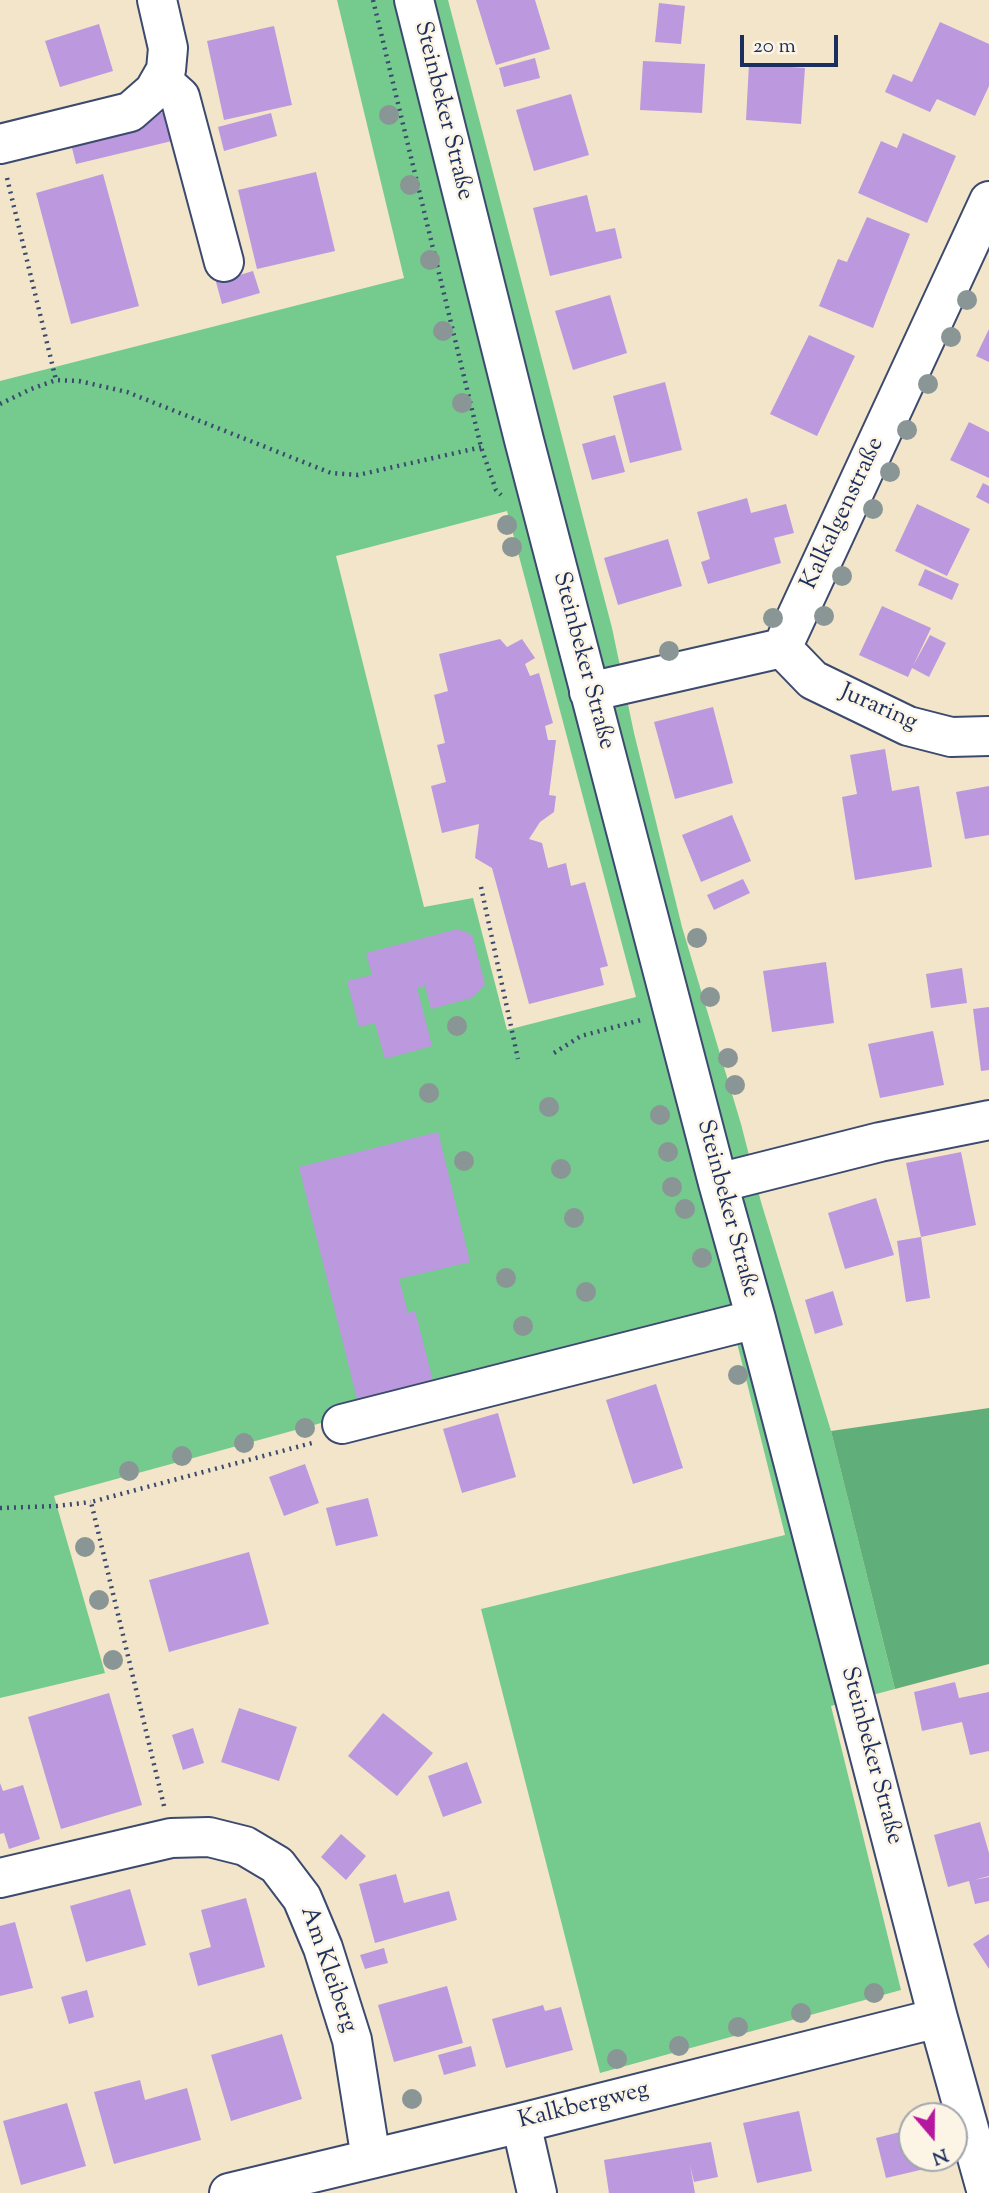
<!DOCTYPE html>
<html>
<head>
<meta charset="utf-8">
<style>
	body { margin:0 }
	#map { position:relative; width:989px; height:2193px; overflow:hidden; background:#f3e5c9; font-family:"Sorts Mill Goudy",serif }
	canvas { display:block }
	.north { position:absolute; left:898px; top:2102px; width:70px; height:70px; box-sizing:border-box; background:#fcf5e5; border:2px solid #a2a6af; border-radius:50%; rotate:160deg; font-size:19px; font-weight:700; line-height:28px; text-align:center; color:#1b2f5e }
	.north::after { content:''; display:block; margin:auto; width:24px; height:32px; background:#b5179e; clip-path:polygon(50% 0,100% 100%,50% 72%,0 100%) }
	.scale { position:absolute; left:740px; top:35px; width:98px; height:32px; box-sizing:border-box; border:4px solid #1b2f5e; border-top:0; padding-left:9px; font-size:21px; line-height:24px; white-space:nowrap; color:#1b2f5e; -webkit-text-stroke:5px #fcf5e5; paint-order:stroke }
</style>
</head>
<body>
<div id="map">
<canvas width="989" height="2193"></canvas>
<div class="north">N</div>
<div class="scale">20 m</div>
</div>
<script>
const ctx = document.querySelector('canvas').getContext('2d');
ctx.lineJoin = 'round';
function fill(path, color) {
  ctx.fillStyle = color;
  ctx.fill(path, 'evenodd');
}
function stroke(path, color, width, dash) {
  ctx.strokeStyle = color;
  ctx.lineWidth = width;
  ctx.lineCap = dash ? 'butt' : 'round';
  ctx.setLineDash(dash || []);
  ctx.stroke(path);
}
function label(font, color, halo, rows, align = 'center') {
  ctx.font = font + ' "Sorts Mill Goudy",serif';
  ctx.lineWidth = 5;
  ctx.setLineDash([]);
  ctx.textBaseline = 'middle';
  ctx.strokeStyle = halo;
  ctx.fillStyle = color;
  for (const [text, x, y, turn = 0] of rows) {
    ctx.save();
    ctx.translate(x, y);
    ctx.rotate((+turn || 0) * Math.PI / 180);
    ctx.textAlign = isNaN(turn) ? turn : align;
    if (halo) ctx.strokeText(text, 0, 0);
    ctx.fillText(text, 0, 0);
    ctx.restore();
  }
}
fill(new Path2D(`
	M337,0h111l164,628 22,105 48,194 59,197 20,78 70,229 64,258 -64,17 70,284 -301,83 -119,-464 304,-74 -50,-200 -220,35 -461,126 51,177 -105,25v-1317l404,-103zM507,511l129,486 -129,33 -34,-132 -49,9 -88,-351z`), '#75ca8e');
fill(new Path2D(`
	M989,1408v256l-94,25 -64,-258z`), '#60ae79');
fill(new Path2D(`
	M476,0h59l15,49 -54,16z
	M659,3l26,3 -4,38 -26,-2z
	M940,22l49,22v42l-14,30 -38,-17 -7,13 -45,-20 8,-18 19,8z
	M99,24l14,47 -53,16 -15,-46z
	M274,26l18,79 -68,15 -17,-79z
	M535,58l5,20 -36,9 -5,-19z
	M643,61l62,3 -3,49 -62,-3z
	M749,64l56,4 -4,56 -55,-4z
	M571,94l18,61 -55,16 -18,-61z
	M165,112l7,29 -96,23 -7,-28z
	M271,113l6,23 -53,15 -6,-24z
	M903,133l53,23 -29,67 -69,-30 23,-52 16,7z
	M316,172l19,79 -78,18 -19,-79z
	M103,174l36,132 -68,18 -35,-131z
	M587,195l9,37 19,-4 7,30 -72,18 -17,-68z
	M867,217l43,17 -37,94 -54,-22 19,-47 9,3z
	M253,271l7,22 -38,11 -6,-22z
	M610,295l17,58 -54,17 -18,-59z
	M989,329v33l-13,-6z
	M809,335l46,21 -38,80 -47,-22z
	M665,382l17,68 -52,13 -17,-67z
	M969,422l20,10v46l-39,-18z
	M615,435l10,37 -33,8 -10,-36z
	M983,483l6,3v18l-13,-7z
	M747,498l4,15 35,-9 8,29 -20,5 7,25 -73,21 -7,-22 9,-3 -13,-47z
	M917,504l53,25 -23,47 -52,-25z
	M668,539l14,47 -64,19 -14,-47z
	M925,569l34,15 -7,16 -34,-15z
	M882,606l49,22 -18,38 17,-31 16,8 -17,34 -17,-9 -4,9 -49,-22z
	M500,639l7,8 15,-8 13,19 -10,6 5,12 9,-3 14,50 -8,3 3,14h8l-7,55 7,1 -2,16 -14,10 -11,17 13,4 6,25 18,-5 5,23 14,-4 23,84 -8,2 4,17 -75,19 -37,-136 -17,-10 4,-34 -37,9 -11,-47 15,-4 -9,-37 8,-2 -11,-48 14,-4 -9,-37z
	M713,707l20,76 -58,16 -21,-77z
	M885,749l7,42 27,-5 13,81 -77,13 -13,-83 15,-3 -7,-39z
	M989,786v49l-24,4 -9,-47z
	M732,815l19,46 -50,21 -19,-47z
	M743,879l7,14 -36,17 -7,-15z
	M458,929l14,6 13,49 -13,14 -41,11 -6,-23 -8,2 15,58 -47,13 -10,-36 -16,4 -12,-46 25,-6 -6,-22z
	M826,962l8,61 -62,9 -9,-61z
	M962,968l5,35 -36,5 -5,-34z
	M989,1007v63l-8,1 -8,-62z
	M933,1031l11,54 -64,13 -12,-54z
	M438,1132l32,130 -71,17 9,34 7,-2 18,70 -76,18 -58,-232z
	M961,1152l15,73 -55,12 9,61 -24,4 -9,-61 24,-4 -15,-74z
	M876,1198l18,57 -49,14 -17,-56z
	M833,1291l10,34 -28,9 -10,-34z
	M656,1384l27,84 -50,16 -27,-84z
	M498,1413l18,64 -54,16 -19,-64z
	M305,1464l14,39 -35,13 -15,-39z
	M368,1498l10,38 -42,10 -10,-38z
	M249,1552l20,72 -100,28 -20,-72z
	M955,1682l4,16 30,-6v59l-19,4 -8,-33 -40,9 -8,-39z
	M109,1693l33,112 -81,24 -33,-112z
	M239,1708l58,19 -18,54 -58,-19z
	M383,1713l50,40 -36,43 -49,-40z
	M193,1728l11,35 -21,7 -11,-35z
	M467,1762l15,41 -39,14 -15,-41z
	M0,1783l3,8 20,-6 17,54 -31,10 -5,-16 -4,1z
	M980,1822l9,31v23l-15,4 15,-3v24l-14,3 -6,-23 -21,6 -14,-52z
	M341,1834l25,22 -20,24 -25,-23z
	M396,1874l8,29 45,-12 8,29 -82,23 -16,-59z
	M130,1889l16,56 -60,17 -16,-56z
	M246,1898l19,69 -67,19 -9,-33 22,-6 -10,-37z
	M15,1922l18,66 -33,8v-70z
	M989,1934v35l-16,-25z
	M384,1948l4,15 -23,6 -5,-14z
	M447,1986l16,57 -69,19 -16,-57z
	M87,1990l7,27 -25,7 -8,-27z
	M543,2005l2,6 16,-4 12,43 -67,18 -14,-49z
	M282,2034l20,65 -71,22 -20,-66z
	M471,2046l5,20 -32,9 -6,-20z
	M140,2080l5,20 42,-12 14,52 -87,24 -20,-72z
	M67,2103l19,63 -65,19 -18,-64z
	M799,2111l13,60 -55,12 -14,-60z
	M912,2129v29h18l3,9 -47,11 -10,-40z
	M711,2142l7,35 -24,5 -4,-17 5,28h-86l-5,-33z`), '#bc98de');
const minor = new Path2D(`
	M414,0l110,440 194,743 38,136 182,699 49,175
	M161,80l19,17 44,165
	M0,144l130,-32 24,-21 12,-21 2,-22 -11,-48
	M782,648l31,32 95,46 43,11 38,-1
	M589,692l193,-44 207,-447
	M718,1183l162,-41 109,-22
	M342,1424l414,-105
	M0,1878l171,-40 38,-1 36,9 32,19 25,33 21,50 29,92 19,119
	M521,2123l16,70
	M229,2193l292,-70 417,-105`);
stroke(minor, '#3b4a6e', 42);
stroke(new Path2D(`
	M373,0l108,447 15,43 5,5
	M7,178l49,202
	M0,404l31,-15 25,-9 23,1 48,11 204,81 27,2 124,-28
	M481,887l37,172
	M554,1053l27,-17 60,-16
	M0,1508l57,-2 34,-4
	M164,1806l-73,-304 221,-59`), '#3b4a6e', 4.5, [2, 5]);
stroke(minor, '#fff', 38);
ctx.fillStyle = '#899695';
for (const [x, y] of [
	[389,115],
	[410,185],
	[430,260],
	[967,300],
	[443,331],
	[951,337],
	[928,384],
	[462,403],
	[907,430],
	[890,472],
	[873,509],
	[507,525],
	[512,547],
	[842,576],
	[824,616],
	[773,618],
	[669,651],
	[697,938],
	[710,997],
	[457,1026],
	[728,1058],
	[735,1085],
	[429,1093],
	[549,1107],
	[660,1115],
	[668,1152],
	[464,1161],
	[561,1169],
	[672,1187],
	[685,1209],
	[574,1218],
	[702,1258],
	[506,1278],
	[586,1292],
	[523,1326],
	[738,1375],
	[305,1428],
	[244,1443],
	[182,1456],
	[129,1471],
	[85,1547],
	[99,1600],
	[113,1660],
	[874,1993],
	[801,2013],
	[738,2027],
	[679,2046],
	[617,2059],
	[412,2099]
]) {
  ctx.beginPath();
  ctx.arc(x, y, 10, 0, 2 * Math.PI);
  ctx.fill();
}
label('24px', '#1b2f5e', '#fcf5e5', [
	["Steinbeker Straße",442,111,76],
	["Kalkalgenstraße",844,514,-65],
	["Steinbeker Straße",582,661,75],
	["Juraring",878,709,24],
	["Steinbeker Straße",726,1209,75],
	["Steinbeker Straße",870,1756,75],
	["Am Kleiberg",327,1970,71],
	["Kalkbergweg",584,2107,-14]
]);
</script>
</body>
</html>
